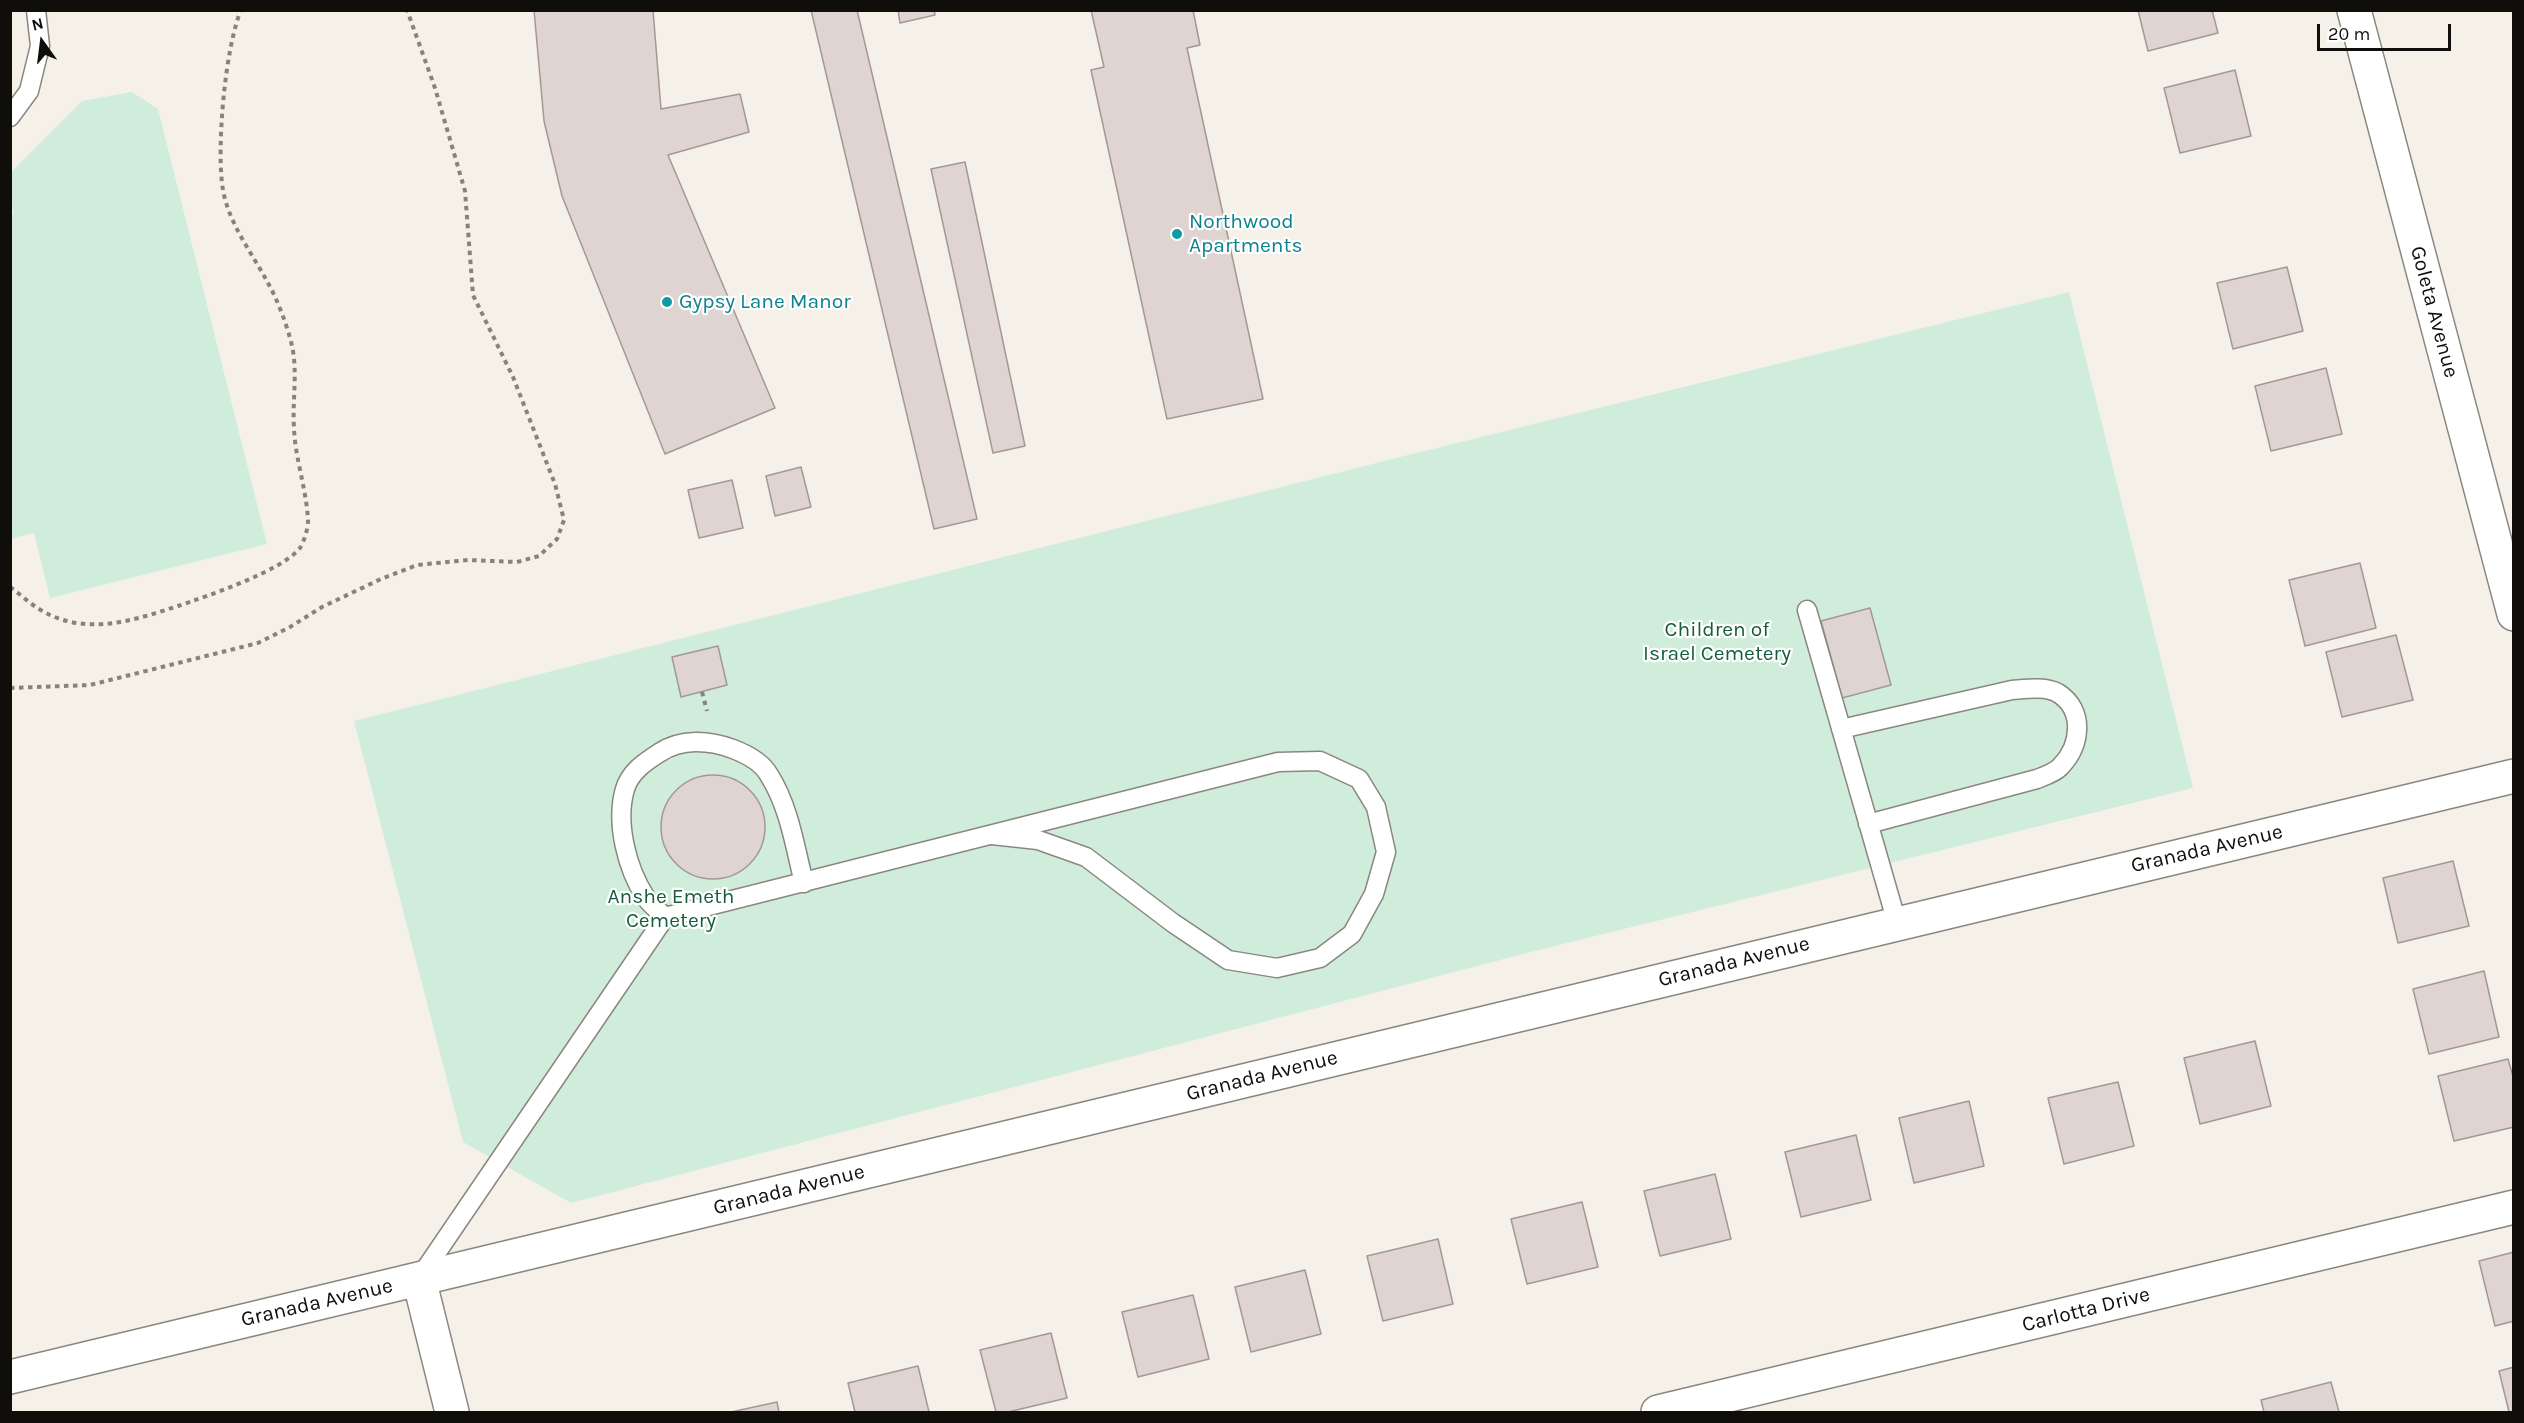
<!DOCTYPE html>
<html>
<head>
<meta charset="utf-8">
<style>
	body { margin:0 }
	#map { position:relative; width:2524px; height:1423px; overflow:hidden; background:#f5f1e8; font-family:Karla,sans-serif }
	canvas { display:block }
	.frame { position:absolute; inset:0; border:12px solid #0f0e0b; pointer-events:none }
	.north { position:absolute; left:12px; top:12px; width:60px; height:60px; -webkit-text-stroke:4px #fff; paint-order:stroke; rotate:346deg; font-size:16px; font-weight:700; line-height:24px; text-align:center; color:#0f0e0b }
	.north::after { content:''; display:block; margin:auto; width:21px; height:27px; background:#0f0e0b; clip-path:polygon(50% 0,100% 100%,50% 72%,0 100%) }
	.scale { position:absolute; left:2317px; top:24px; width:134px; height:27px; box-sizing:border-box; border:3px solid #0f0e0b; border-top:0; padding-left:8px; font-size:18px; line-height:21px; white-space:nowrap; color:#0f0e0b; -webkit-text-stroke:4px #fff; paint-order:stroke }
</style>
</head>
<body>
<div id="map">
<canvas width="2524" height="1423"></canvas>
<div class="frame"></div>
<div class="north">N</div>
<div class="scale">20 m</div>
</div>
<script>
const ctx = document.querySelector('canvas').getContext('2d');
ctx.lineJoin = 'round';
function fill(path, color) {
  ctx.fillStyle = color;
  ctx.fill(path, 'evenodd');
}
function stroke(path, color, width, dash) {
  ctx.strokeStyle = color;
  ctx.lineWidth = width;
  ctx.lineCap = dash ? 'butt' : 'round';
  ctx.setLineDash(dash || []);
  ctx.stroke(path);
}
function label(font, color, halo, rows, align = 'center') {
  ctx.font = font + ' Karla,sans-serif';
  ctx.lineWidth = 4.5;
  ctx.setLineDash([]);
  ctx.textBaseline = 'middle';
  ctx.strokeStyle = halo;
  ctx.fillStyle = color;
  for (const [text, x, y, turn = 0] of rows) {
    ctx.save();
    ctx.translate(x, y);
    ctx.rotate((+turn || 0) * Math.PI / 180);
    ctx.textAlign = isNaN(turn) ? turn : align;
    if (halo) ctx.strokeText(text, 0, 0);
    ctx.fillText(text, 0, 0);
    ctx.restore();
  }
}
fill(new Path2D(`
	M132,92l26,17 109,435 -217,54 -16,-65 -23,6 -1,-323 4,-2 -3,-14v-28l71,-71z
	M2069,292l124,496 -666,165 -956,250 -108,-61 -109,-421 1050,-265z`), '#d0eddb');
const building = new Path2D(`
	M534,10h119l8,99 79,-15 9,38 -81,23 107,253 -110,46 -103,-258 -18,-75z
	M811,10h46l120,509 -43,10z
	M898,10h36l1,5 -35,8z
	M1091,10h102l7,35 -13,3 76,351 -96,20 -76,-349 13,-3z
	M2138,10h74l6,23 -70,18z
	M2235,70l16,66 -71,17 -16,-65z
	M965,162l60,284 -32,7 -62,-284z
	M2287,267l16,64 -70,18 -16,-66z
	M2326,368l16,66 -71,17 -16,-65z
	M801,467l10,40 -36,9 -9,-40z
	M732,480l11,48 -44,10 -11,-48z
	M2360,563l16,65 -71,18 -16,-66z
	M1870,608l21,77 -49,13 -21,-77z
	M2396,635l17,65 -71,17 -16,-65z
	M718,646l9,39 -46,12 -9,-40z
	M661 827a52 52 0 1 1 104 0a52 52 0 1 1-104 0Z
	M2453,861l16,65 -71,17 -15,-65z
	M2484,971l15,66 -70,17 -16,-65z
	M2255,1041l16,65 -71,18 -16,-66z
	M2508,1059l6,21v47l-60,14 -16,-65z
	M2118,1082l16,64 -70,18 -16,-66z
	M1969,1101l15,65 -70,17 -15,-65z
	M1856,1135l15,65 -70,17 -16,-65z
	M1715,1174l16,65 -71,17 -16,-65z
	M1582,1202l16,65 -71,17 -16,-65z
	M1438,1239l15,65 -70,17 -16,-65z
	M2514,1252v69l-19,5 -16,-65z
	M1305,1270l16,64 -70,18 -16,-65z
	M1193,1295l16,64 -71,18 -16,-65z
	M1051,1333l16,65 -59,14h-12l-16,-62z
	M918,1366l11,46h-74l-7,-29z
	M2514,1367v45h-5l-10,-41z
	M2331,1382l8,30h-75l-3,-12z
	M777,1402l2,10h-48z`);
fill(building, '#e0d4d3');
stroke(building, '#a29896', 1.5);
const lane = new Path2D(`
	M10,117l19,-26 11,-45 -4,-36
	M1807,610l90,313
	M1841,729l171,-39c14,-1 33,-4 46,3 27,17 23,52 3,73 -5,6 -16,10 -24,13l-169,45
	M665,917c-6,-6 -14,-12 -19,-19 -19,-29 -31,-75 -21,-109 5,-17 20,-27 34,-36 22,-15 50,-13 74,-4 13,5 29,13 36,26 20,31 26,72 35,108
	M420,1277l245,-360 613,-155 42,-1 39,18 17,28 10,45 -12,42 -22,40 -32,24 -43,10 -49,-8 -55,-37 -87,-66 -48,-17 -46,-5`);
const street = new Path2D(`
	M2354,10l160,604
	M419,1279l33,133
	M10,1377l2504,-601
	M1658,1412l856,-205`);
stroke(lane, '#8a877f', 21);
stroke(street, '#8a877f', 36);
stroke(new Path2D(`
	M10,587c10,7 19,16 29,22 45,28 93,12 139,-3 29,-10 104,-35 122,-58 4,-6 8,-20 8,-26 -1,-32 -13,-63 -14,-94 -2,-31 5,-60 -4,-90 -5,-18 -13,-39 -22,-55 -16,-30 -39,-59 -45,-93 -7,-40 2,-142 18,-180
	M10,688l80,-3 168,-42 32,-16 32,-20 59,-28 36,-14 51,-5 49,2 22,-6 18,-17 7,-19 -9,-36 -42,-107 -40,-82 -8,-104 -30,-103 -28,-78
	M702,692l5,19`), '#86837d', 4, [4.5, 4.5]);
stroke(lane, '#fff', 18);
stroke(street, '#fff', 33);
for (const [x, y, r, color] of [
	[1177,234,6,"#0f9aa8"],
	[667,302,6,"#0f9aa8"]
]) {
  const dot = new Path2D();
  dot.arc(x, y, r, 0, 2 * Math.PI);
  ctx.fillStyle = color;
  ctx.fill(dot);
  stroke(dot, '#fff', 2);
}
label('21px', '#0d838f', '#fff', [
	["Northwood",1189,222],
	["Apartments",1189,246],
	["Gypsy Lane Manor",679,302]
], 'left');
label('21px', '#0f0e0b', '#fff', [
	["Goleta Avenue",2434,312,75],
	["Granada Avenue",2207,849,-13],
	["Granada Avenue",1734,962,-14],
	["Granada Avenue",1262,1076,-14],
	["Granada Avenue",789,1190,-14],
	["Granada Avenue",317,1303,-13],
	["Carlotta Drive",2086,1310,-14]
]);
label('21px', '#155e3d', '#fff', [
	["Children of",1717,630],
	["Israel Cemetery",1717,654],
	["Anshe Emeth",671,897],
	["Cemetery",671,921]
]);
</script>
</body>
</html>
